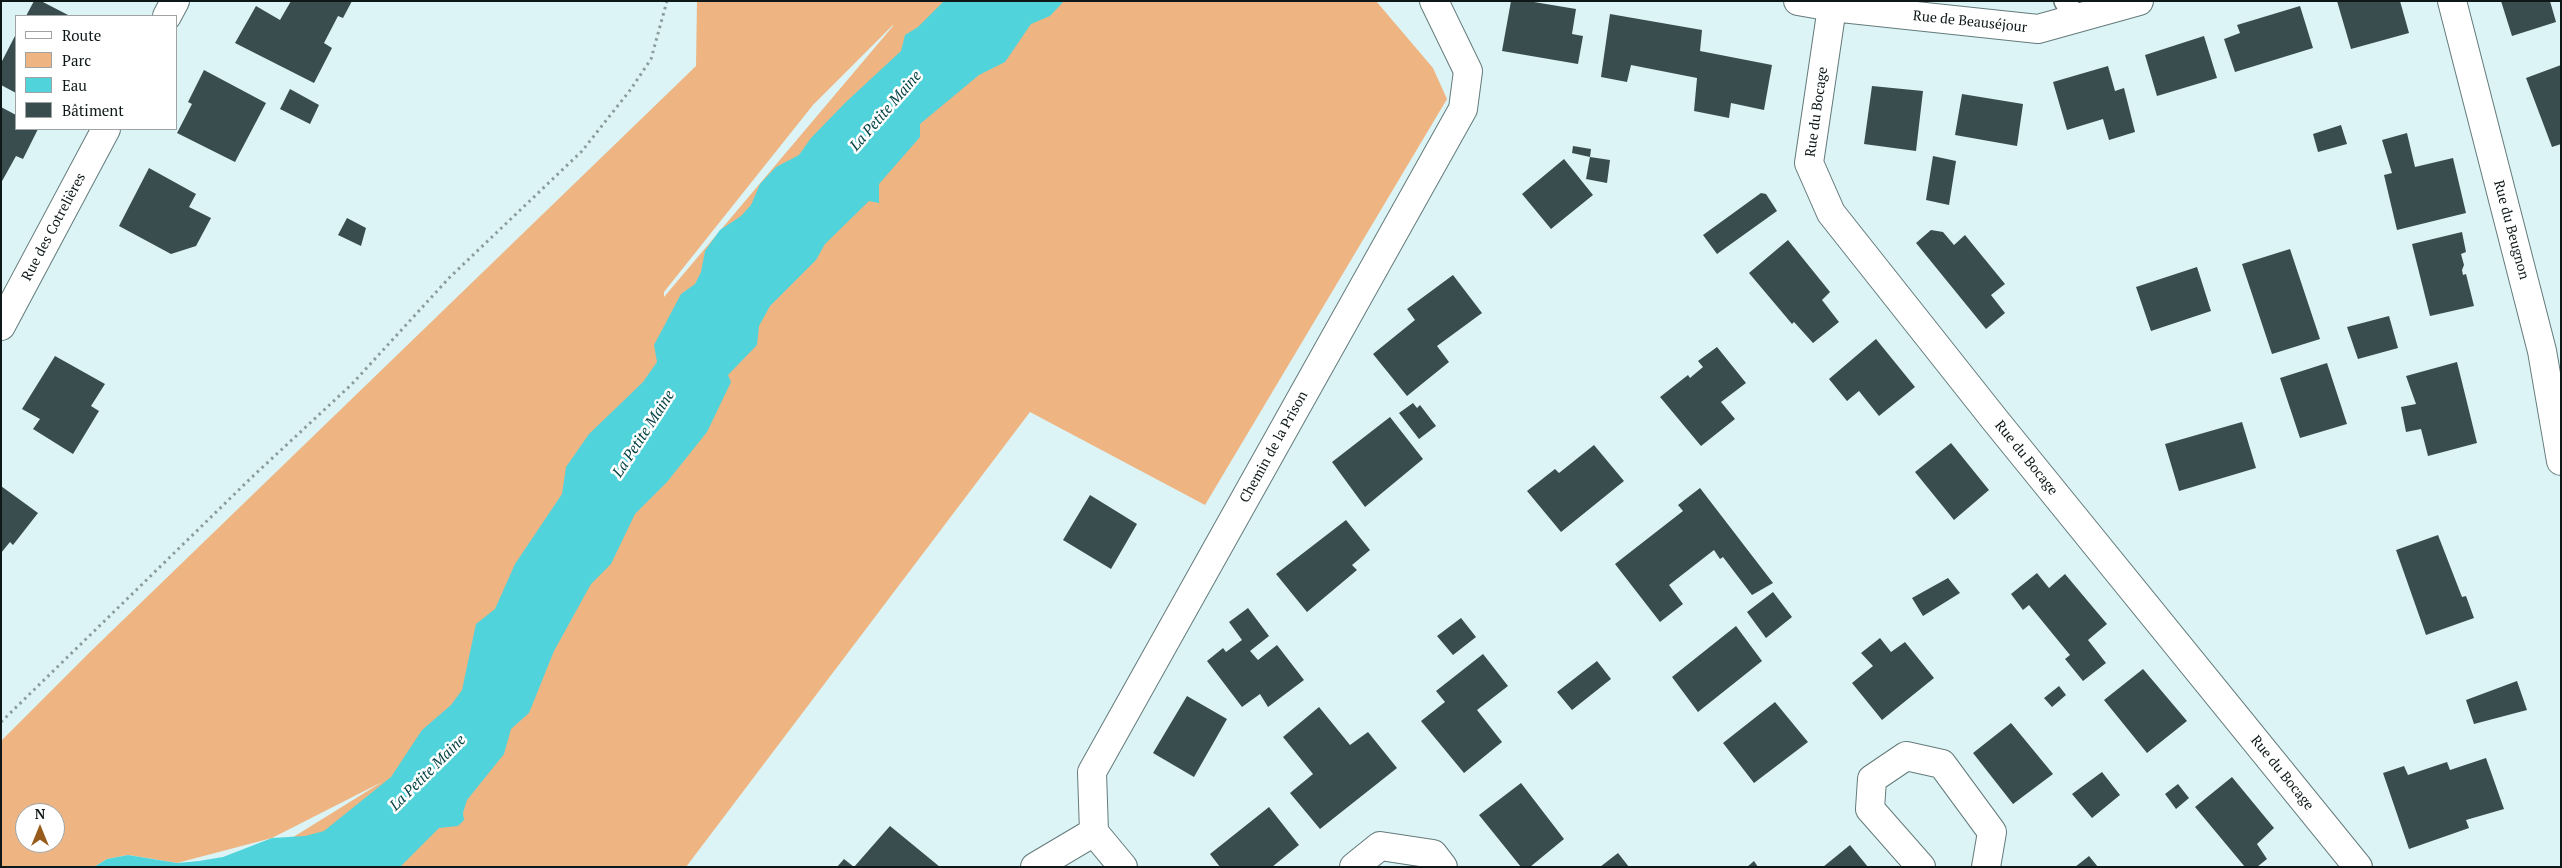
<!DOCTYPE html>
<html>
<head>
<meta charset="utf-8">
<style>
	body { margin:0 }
	#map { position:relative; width:2562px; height:868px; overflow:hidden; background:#dcf4f5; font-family:"PT Serif",serif }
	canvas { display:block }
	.frame { position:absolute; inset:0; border:2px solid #0f1818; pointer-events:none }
	.legend { position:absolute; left:15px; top:15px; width:162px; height:115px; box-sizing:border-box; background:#fff; border:1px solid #9fa3a3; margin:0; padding:6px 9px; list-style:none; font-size:15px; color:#0f1818 }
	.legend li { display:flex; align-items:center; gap:10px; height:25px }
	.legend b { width:25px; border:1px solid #9fa3a3 }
	.north { position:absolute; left:15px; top:803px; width:50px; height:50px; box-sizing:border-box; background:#fff; border:1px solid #9fa3a3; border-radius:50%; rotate:0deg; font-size:14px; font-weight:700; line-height:20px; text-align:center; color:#0f1818 }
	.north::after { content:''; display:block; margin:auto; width:18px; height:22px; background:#975c1c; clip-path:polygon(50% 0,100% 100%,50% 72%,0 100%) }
</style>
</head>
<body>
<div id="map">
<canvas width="2562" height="868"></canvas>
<div class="frame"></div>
<ul class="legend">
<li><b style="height:6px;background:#fff"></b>Route</li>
<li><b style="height:14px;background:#eeb583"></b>Parc</li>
<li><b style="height:14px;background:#51d3dc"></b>Eau</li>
<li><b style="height:14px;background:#394d4f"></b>Bâtiment</li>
</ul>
<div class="north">N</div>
</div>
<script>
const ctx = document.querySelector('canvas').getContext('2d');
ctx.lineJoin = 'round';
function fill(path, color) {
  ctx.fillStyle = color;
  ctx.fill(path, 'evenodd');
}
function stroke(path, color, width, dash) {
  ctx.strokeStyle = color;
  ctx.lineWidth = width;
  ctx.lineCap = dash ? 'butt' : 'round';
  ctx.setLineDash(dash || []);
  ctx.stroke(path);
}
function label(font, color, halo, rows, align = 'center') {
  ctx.font = font + ' "PT Serif",serif';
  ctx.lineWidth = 5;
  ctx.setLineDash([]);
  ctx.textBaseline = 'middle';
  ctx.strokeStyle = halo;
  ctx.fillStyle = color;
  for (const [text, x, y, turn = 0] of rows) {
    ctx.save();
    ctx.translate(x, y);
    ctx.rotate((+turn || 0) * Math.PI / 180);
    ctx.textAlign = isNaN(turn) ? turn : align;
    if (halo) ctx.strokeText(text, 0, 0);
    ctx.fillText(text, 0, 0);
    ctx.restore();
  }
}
fill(new Path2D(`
	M697,1h679l57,67 14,31 -242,406 -175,-93 -344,455h-441l137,-85 -110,56 -95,25 -49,-8 -21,4 -13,8h-93v-126l90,-90 605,-585zM893,25v1l-229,271v-5l149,-187zM25,813h30v30h-30z`), '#eeb583');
fill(new Path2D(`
	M944,1h120l-14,15 -19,8 -26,38 -26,13 -59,49v13l-41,47v19l-10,-2 -44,43 -9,16 -46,46 -11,20 -2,19 -29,30 3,7 -24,50 -40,50 -32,32 -24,50 -20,20 -37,67 -25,62 -18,16 -7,25 -37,46 -4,13 1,7 -6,6 -19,2 -39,39h-306l13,-8 21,-4 49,8 22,-2 24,-4 49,-19 33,-2 19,-5 67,-54 31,-47 29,-25 11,-15 14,-66 19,-15 20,-45 47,-70 4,-27 23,-33 54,-52 14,-20 -3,-17 27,-51 14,-10 6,-12 4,-21 15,-21 21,-14 10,-11 9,-21 16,-17 23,-12 12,-17 35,-36 55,-51 4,-16 13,-8z`), '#51d3dc');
fill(new Path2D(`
	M34,1h7l29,15h-44z
	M291,1h61l-9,17 -5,-2 -14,27 8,5 -18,35 -79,-40 21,-37 24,14z
	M1511,1h17l48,8 -4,25 11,2 -5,28 -76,-13z
	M2337,1h63l9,32 -58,16z
	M2501,1h49l6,21 -44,14z
	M2300,6l13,42 -78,24 -11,-33 16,-6 -3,-8z
	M1610,14l92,16 -2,21 72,14 -8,45 -33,-7 -2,15 -35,-7 3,-33 -66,-13 -4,17 -26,-5z
	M16,34v59l-15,-8v-22z
	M2204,36l13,42 -60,18 -12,-41z
	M2561,65v79l-9,3 -26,-69z
	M2108,66l7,25 9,-3 11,44 -26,8 -6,-21 -36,11 -14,-48z
	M204,70l62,33 -31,59 -58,-29 15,-29 -4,-2z
	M1872,86l51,5 -7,60 -52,-7z
	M290,89l29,16 -9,19 -30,-15z
	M1962,94l61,10 -6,42 -62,-11z
	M1,107l15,8v14h22l-15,30 -7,-3 -15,27z
	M2341,125l6,19 -29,8 -5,-18z
	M2407,133l8,34 38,-9 13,55 -69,17 -13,-55 8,-2 -10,-33z
	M1573,146l18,3 -1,8 -18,-4z
	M1933,156l23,5 -7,44 -23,-5z
	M1590,157l20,3 -3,23 -21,-4z
	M1564,159l29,36 -42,34 -29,-35z
	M149,168l47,26 -7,13 22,11 -15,28 -25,8 -52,-28z
	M1761,193l5,1 11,17 -60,43 -14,-19z
	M347,218l19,10 -5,18 -23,-11z
	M1931,230l12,2 11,13 11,-10 40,49 -14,11 14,18 -19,16 -70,-86z
	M2462,232l4,20 -5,2 3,11 -2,5 1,5 3,-1 8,32 -44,10 -18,-72z
	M1788,240l42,52 -8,8 17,22 -26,21 -19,-21 -2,2 -43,-51z
	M2290,249l30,90 -48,15 -30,-90z
	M2197,267l14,44 -60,20 -15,-44z
	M1453,275l29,38 -45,33 12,16 -42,34 -34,-42 42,-34 -8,-11z
	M2389,316l9,32 -40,11 -11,-32z
	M1876,339l39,48 -36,29 -20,-25 -12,10 -18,-22z
	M1717,347l29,36 -25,19 14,17 -34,27 -41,-49 28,-22 2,3 13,-11 -5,-6z
	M55,356l50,28 -14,22 8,5 -26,43 -40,-25 7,-10 -18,-10z
	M2457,362l20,81 -49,13 -7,-27 -15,3 -5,-25 15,-3 -10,-28z
	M2327,363l20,61 -47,14 -20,-60z
	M1413,403l4,5 3,-3 16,21 -17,13 -20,-26z
	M1390,417l33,42 -58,48 -33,-45z
	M2242,422l14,46 -77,23 -14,-47z
	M1951,443l38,47 -35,30 -39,-48z
	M1594,445l30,36 -63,51 -34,-41 28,-22 4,4z
	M1,486l37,27 -25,32 -3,-3 -9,11z
	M1700,488l73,95 -21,12 -29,-38 -3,2 -6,-9 -45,35 14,19 -23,18 -45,-58 68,-53 -5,-6z
	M1090,495l47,29 -26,45 -48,-29z
	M1346,520l24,30 -18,15 5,5 -50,42 -31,-38z
	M2438,535l24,62 4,-1 8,22 -48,17 -30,-85z
	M2037,573l12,15 16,-14 42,50 -19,16 18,23 -23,18 -18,-22 5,-4 -41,-50 -6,5 -12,-16z
	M1948,578l12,15 -37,23 -11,-18z
	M1773,592l19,25 -26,21 -19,-26z
	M1248,608l21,28 -19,15 8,9 19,-15 27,35 -36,27 -8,-13 -18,13 -35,-46 16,-13 3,4 16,-12 -13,-18z
	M1461,618l15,19 -23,18 -16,-19z
	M1736,626l26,35 -64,51 -26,-35z
	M1880,638l11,14 14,-10 29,36 -52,42 -30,-37 21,-17 -12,-13z
	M1483,654l25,32 -31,24 25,32 -38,31 -43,-52 24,-19 -9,-11z
	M1597,661l14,18 -39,31 -15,-18z
	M2143,669l44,52 -40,32 -43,-53z
	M2517,681l10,29 -53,14 -8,-24z
	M2059,686l7,9 -14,12 -8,-9z
	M1187,696l40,23 -33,58 -41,-24z
	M1775,702l33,40 -54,41 -31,-40z
	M1319,707l31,38 18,-13 29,36 -77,61 -30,-36 23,-19 -30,-37z
	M2011,723l42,51 -40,30 -40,-51z
	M2486,758l18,51 -38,11 3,8 -60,21 -26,-76 21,-7 4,9 39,-13 3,8z
	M2102,772l18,23 -28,23 -20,-24z
	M2232,777l42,51 -17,16 10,15 -10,8h-12l-50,-60z
	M1521,783l43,56 -34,28h-9l-42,-52z
	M2178,784l11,14 -13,11 -11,-15z
	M1269,807l30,38 -27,22h-52l-10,-13z
	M890,826l50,41h-86z
	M1850,845l18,22h-45z
	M1618,853l11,14h-29z
	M2089,856l9,11h-23z
	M844,859l10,8h-17z
	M1754,861l4,6h-11z`), '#394d4f');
const lane = new Path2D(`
	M2065,1l11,18`);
const street = new Path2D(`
	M1798,1l34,6 206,22 101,-28
	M2452,1l90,350 19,110
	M1832,7l-23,156 22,50 164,207 363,447
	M167,16l8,-15
	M1,326l105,-197
	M1094,832l29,35
	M1035,867l59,-35 -2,-60 371,-663 5,-38 -34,-70
	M1354,867l26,-21 53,8 10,13
	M1921,867l-51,-58 2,-30 34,-23 36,8 50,68 -6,35`);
stroke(lane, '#647a7b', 24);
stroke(street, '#647a7b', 30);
stroke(new Path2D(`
	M1,722l251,-245 100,-93 97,-106 133,-127 49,-62 20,-30 16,-58`), '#8a9c9d', 3, [2.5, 4]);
stroke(lane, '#fff', 21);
stroke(street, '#fff', 28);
label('14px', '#0f1818', '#fff', [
	["Rue de Beauséjour",1970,22,6],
	["Rue du Bocage",1817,112,-82],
	["Rue des Cotrelières",54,227,-62],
	["Rue du Beugnon",2511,230,75],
	["Chemin de la Prison",1274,447,-61],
	["Rue du Bocage",2026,458,51],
	["Rue du Bocage",2282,773,51]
]);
label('italic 15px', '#054346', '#fff', [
	["La Petite Maine",886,111,-49],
	["La Petite Maine",644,434,-57],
	["La Petite Maine",428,773,-45]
]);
</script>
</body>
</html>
